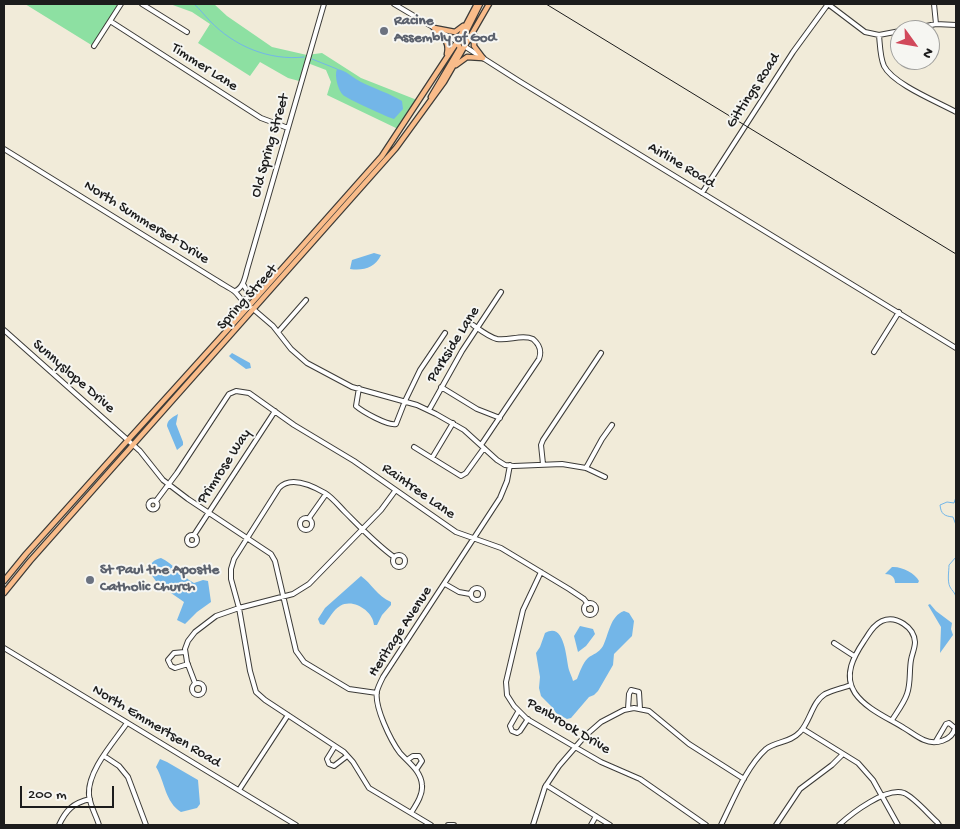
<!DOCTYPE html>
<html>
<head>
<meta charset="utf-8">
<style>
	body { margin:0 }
	#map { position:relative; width:960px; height:829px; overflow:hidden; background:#f1ebd9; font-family:"Gochi Hand",sans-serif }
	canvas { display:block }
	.frame { position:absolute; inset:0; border:5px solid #1c1c1c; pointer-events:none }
	.north { position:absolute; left:890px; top:20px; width:50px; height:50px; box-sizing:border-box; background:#f6f6f2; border:1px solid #9f9f9c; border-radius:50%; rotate:122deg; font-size:14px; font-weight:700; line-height:20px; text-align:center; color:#1c1c1c }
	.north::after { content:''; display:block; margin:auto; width:18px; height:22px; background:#d1495b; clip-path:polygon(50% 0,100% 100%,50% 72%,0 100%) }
	.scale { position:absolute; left:20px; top:786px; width:94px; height:22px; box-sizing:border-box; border:2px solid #1c1c1c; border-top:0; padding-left:6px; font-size:15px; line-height:18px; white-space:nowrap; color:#1c1c1c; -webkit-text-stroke:4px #f6f6f2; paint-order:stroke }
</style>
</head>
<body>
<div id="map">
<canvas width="960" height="829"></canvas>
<div class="frame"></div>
<div class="north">N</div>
<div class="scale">200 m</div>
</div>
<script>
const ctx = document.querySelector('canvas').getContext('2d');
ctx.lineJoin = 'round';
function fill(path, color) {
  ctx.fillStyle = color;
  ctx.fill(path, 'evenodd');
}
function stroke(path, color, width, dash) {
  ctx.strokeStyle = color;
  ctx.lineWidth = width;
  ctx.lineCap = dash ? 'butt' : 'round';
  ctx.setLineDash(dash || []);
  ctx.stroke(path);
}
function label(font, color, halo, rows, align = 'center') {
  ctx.font = font + ' "Gochi Hand",sans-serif';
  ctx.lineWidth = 4;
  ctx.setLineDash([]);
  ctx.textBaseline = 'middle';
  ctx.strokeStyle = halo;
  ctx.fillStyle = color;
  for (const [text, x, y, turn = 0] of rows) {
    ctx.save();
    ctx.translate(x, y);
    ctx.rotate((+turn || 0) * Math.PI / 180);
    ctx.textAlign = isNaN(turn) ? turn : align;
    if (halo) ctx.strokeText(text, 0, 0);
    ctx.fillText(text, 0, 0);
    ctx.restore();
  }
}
fill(new Path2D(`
	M25,4h95l-27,42z
	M170,4h44l13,12 45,31 35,8 15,-2 39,25 56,22 -19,29 -71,-34 4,-13 -5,-12 -21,-8 -6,19 -11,-3 -28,-16 -10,14 -52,-33 12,-19 -18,-12z`), '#8de0a2');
fill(new Path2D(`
	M337,69c9,1 16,9 24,13 14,7 28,11 41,19l1,8 -9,10c-5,-1 -48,-21 -51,-24 -5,-5 -9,-20 -6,-26z
	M374,253l7,2c-6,13 -18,16 -31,14l2,-9z
	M232,353l18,10 1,5 -5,1 -15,-11 -2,-2z
	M178,414l-2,10 7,18v3l-6,5 -10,-24c0,-6 6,-9 11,-12z
	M161,558c13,6 20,18 33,25l9,-3 5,1 3,21 -14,10 -12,12 -8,-4 7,-18 -26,-18 -10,-14c3,-7 5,-10 13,-12z
	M892,567c9,-1 23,6 27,14l-1,2h-23c0,-6 -4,-9 -10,-9z
	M361,576c11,8 16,20 30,26v3l-9,10 -5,10h-3c-1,-14 -21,-27 -34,-19 -7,4 -11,13 -16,19l-4,-1 -2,-5 7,-11z
	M930,604l6,7 16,12 -1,6 2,6 -13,18 1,-26 -13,-22z
	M624,611l5,2 5,8 -2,15 -18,18 -1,11 -15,26 -4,4 -5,2 -18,21 -4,1 -11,-6 -3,-5 -12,-12 -2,-8 1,-11 -4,-24 4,-6 5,-14c20,-12 21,26 24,37 1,3 3,7 4,11l4,-2c3,-7 5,-15 11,-21 5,-4 11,-5 15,-12 6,-12 7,-30 21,-35z
	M580,626l13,3 2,5 -9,12 -8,6 -4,-16z
	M160,759l7,3 31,18 2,24 -3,4 -16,4c-16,-10 -16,-30 -25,-45z`), '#73b6e8');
stroke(new Path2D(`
	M194,4c6,5 10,11 16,17 24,25 59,40 94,36
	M312,59l25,10
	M956,497l-2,6 -7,-1 -7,3c1,9 4,11 13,12l3,8
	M956,550v1
	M956,557l-7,8c0,6 -2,16 1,22 2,4 5,5 6,10`), '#73b6e8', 1);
const minor = new Path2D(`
	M142,4l45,28
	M394,4l64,38
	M828,4l37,28 14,3 21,-4
	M934,4l2,20
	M110,21l151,97 27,10
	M907,30l29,-6 20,1
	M879,35c1,10 1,22 5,31 9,18 54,36 72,46
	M94,46l27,-42
	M464,46l55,35 437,267
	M4,149l212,131c6,4 12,7 18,11 3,2 5,6 8,9l5,-2 2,-4 -6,-10
	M702,193l91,-141 35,-48
	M235,291c8,-3 10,-13 12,-21l77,-266
	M252,308l21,18 18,23 16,14 45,24 65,18 19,9 28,16 33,30 8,5 9,1 48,-2 24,4 19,9
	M473,325c7,5 16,12 24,14 12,2 25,-5 36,0 7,6 9,12 6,20l-58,86
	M4,330l136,121 23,29 25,19 83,55 4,7 21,90 8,11 45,27 28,4
	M278,332l28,-32
	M874,352l25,-40
	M441,387l36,22 23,9
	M359,388l-3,18c7,6 32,20 40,18l9,-23 15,-31 25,-37
	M429,410l33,-59 39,-59
	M414,447l47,29 5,-3 18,-25
	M432,458l21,-35
	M543,464l-2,-19 2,-5 58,-87
	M586,468l16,-29 10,-14
	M148.5 505a4.5 4.5 0 1 1 9 0a4.5 4.5 0 1 1-9 0Z
	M156,501l21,-28 48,-73 4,-6 7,-3 13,2 45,32 60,36 102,71 45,16 68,41 15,10 4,5
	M300 524a6 6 0 1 1 12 0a6 6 0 1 1-12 0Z
	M309,518l17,-24
	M194,535l81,-124
	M187 540a5 5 0 1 1 10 0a5 5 0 1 1-10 0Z
	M393 561a6 6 0 1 1 12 0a6 6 0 1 1-12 0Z
	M394,557c-18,-13 -33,-29 -49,-45 -6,-6 -12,-14 -20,-19 -12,-7 -34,-18 -46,-5l-45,71 -3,10v10l8,29 11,63 6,21 9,8 79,52 9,10 16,26 62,37
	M541,572l-18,38 -17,72 1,13 7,11 13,13 48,28 26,15 39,17 66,46
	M445,584l14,8 11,2
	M471 594a6 6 0 1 1 12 0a6 6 0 1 1-12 0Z
	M584 609a6 6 0 1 1 12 0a6 6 0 1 1-12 0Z
	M834,643l20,13
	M4,648l292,177
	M185,652l-11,1 -6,7 3,6 4,2 13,-4
	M192 689a6 6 0 1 1 12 0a6 6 0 1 1-12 0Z
	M195,683l-8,-21 -2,-13 3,-8 7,-9 21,-16 23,-8 54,-14 16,-10 72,-74 14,-19
	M628,709l1,-15 2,-4 8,2 1,17
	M518,712l-8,14 2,5 5,2 3,-2 8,-12
	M892,720c5,-8 12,-17 15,-26 4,-11 2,-23 4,-34 1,-6 4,-12 4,-18 -1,-15 -19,-27 -33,-21 -9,4 -13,13 -18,20 -10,15 -21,34 -9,52 11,16 33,25 49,35 7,4 13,9 20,12 11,5 28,1 31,-12l-6,-5 -3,1 -10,17
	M803,729l55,34 15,17 25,45
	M335,746l-8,13 2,5 5,2 13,-10
	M104,756l15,10 9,11 18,48
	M407,760l6,-4h6l3,5 -6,9
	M546,785l64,40
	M239,790l49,-75
	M411,813c5,-8 12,-18 11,-28 -1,-14 -13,-22 -22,-32 -9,-12 -26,-46 -23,-62 1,-4 4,-10 6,-14l117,-179 7,-17 3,-16
	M59,825c7,-15 14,-22 31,-26
	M99,825c-3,-10 -9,-19 -10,-30 -2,-24 25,-53 38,-72
	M448,825h6
	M533,825l12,-38 14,-21 26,-30 16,-14 23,-12 10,-2 15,3 40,33 55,35
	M591,825l5,-9
	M721,825c12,-24 25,-58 45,-76 10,-8 24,-6 34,-17 10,-10 12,-30 25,-38 8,-4 18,-6 26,-9
	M776,825l24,-36 32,-24 11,-11
	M839,825c13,-12 47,-38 65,-32 10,4 25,22 33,29l2,3`);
const major = new Path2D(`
	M434,28l21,4 8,-6
	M435,29c8,8 15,13 12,25
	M474,35v11l9,12
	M465,46l-3,-6 18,-36
	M456,65l11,-8 16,1
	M431,97l29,-49 -3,-6
	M4,581l22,-27 102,-114 121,-134 133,-150 75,-114 20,-38
	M4,593l26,-32 366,-413 48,-66 45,-78`);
stroke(minor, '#3c3b38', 6);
stroke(major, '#3c3b38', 7);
stroke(minor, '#fff', 4);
stroke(major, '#f9bc8a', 4.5);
stroke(new Path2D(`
	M546,4l410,250`), '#1c1c1c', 1);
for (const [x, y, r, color] of [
	[384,31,5,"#6b7280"],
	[90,580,5,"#6b7280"]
]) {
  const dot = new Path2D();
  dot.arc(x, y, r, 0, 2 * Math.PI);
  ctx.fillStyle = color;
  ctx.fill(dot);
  stroke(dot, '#f6f6f2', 2);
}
label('bold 15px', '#5b616d', '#f6f6f2', [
	["Racine",394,22],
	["Assembly of God",394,39],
	["St Paul the Apostle",100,571],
	["Catholic Church",100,588]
], 'left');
label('15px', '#1c1c1c', '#f6f6f2', [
	["Timmer Lane",204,68,33],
	["Gittings Road",754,91,-57],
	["Old Spring Street",271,146,-74],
	["Airline Road",681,166,31],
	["North Summerset Drive",146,223,32],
	["Spring Street",248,298,-48],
	["Parkside Lane",454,345,-58],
	["Sunnyslope Drive",73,377,41],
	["Primrose Way",225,467,-57],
	["Raintree Lane",418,492,35],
	["Heritage Avenue",401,632,-57],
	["North Emmertsen Road",156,727,31],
	["Penbrook Drive",568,727,31]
]);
</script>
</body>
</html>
